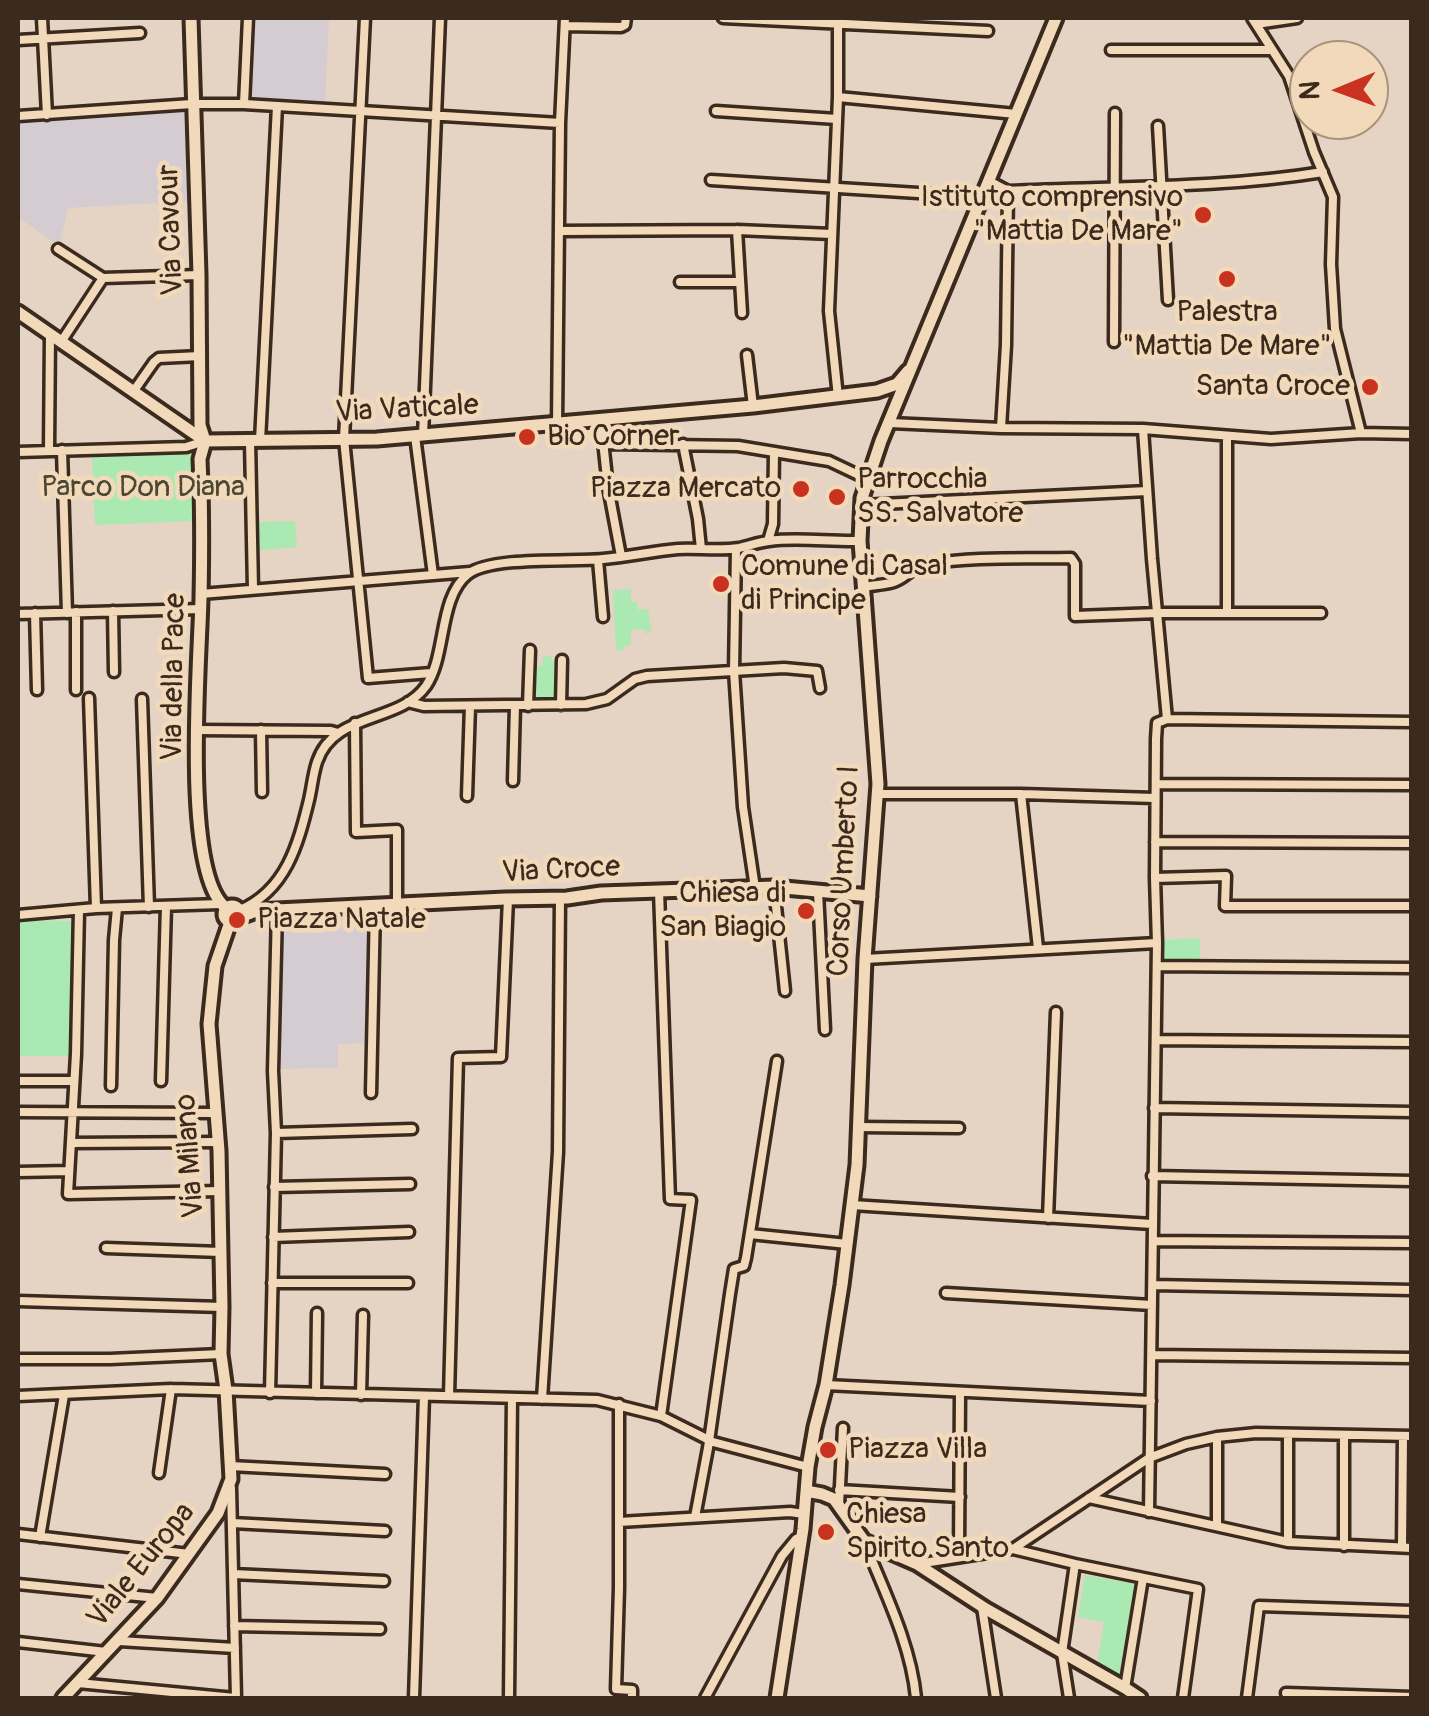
<!DOCTYPE html>
<html>
<head>
<meta charset="utf-8">
<style>
	body { margin:0 }
	#map { position:relative; width:1429px; height:1716px; overflow:hidden; background:#e5d3c4; font-family:Pangolin,sans-serif }
	canvas { display:block }
	.frame { position:absolute; inset:0; border:20px solid #3b2a1e; pointer-events:none }
	.north { position:absolute; left:1289px; top:40px; width:100px; height:100px; box-sizing:border-box; background:#f2d9ba; border:2px solid #a9937c; border-radius:50%; rotate:269deg; font-size:28px; font-weight:700; line-height:40px; text-align:center; color:#3b2a1e }
	.north::after { content:''; display:block; margin:auto; width:35px; height:45px; background:#c8321e; clip-path:polygon(50% 0,100% 100%,50% 72%,0 100%) }
</style>
</head>
<body>
<div id="map">
<canvas width="1429" height="1716"></canvas>
<div class="frame"></div>
<div class="north">N</div>
</div>
<script>
const ctx = document.querySelector('canvas').getContext('2d');
ctx.lineJoin = 'round';
function fill(path, color) {
  ctx.fillStyle = color;
  ctx.fill(path, 'evenodd');
}
function stroke(path, color, width, dash) {
  ctx.strokeStyle = color;
  ctx.lineWidth = width;
  ctx.lineCap = dash ? 'butt' : 'round';
  ctx.setLineDash(dash || []);
  ctx.stroke(path);
}
function label(font, color, halo, rows, align = 'center') {
  ctx.font = font + ' Pangolin,sans-serif';
  ctx.lineWidth = 9;
  ctx.setLineDash([]);
  ctx.textBaseline = 'middle';
  ctx.strokeStyle = halo;
  ctx.fillStyle = color;
  for (const [text, x, y, turn = 0] of rows) {
    ctx.save();
    ctx.translate(x, y);
    ctx.rotate((+turn || 0) * Math.PI / 180);
    ctx.textAlign = isNaN(turn) ? turn : align;
    if (halo) ctx.strokeText(text, 0, 0);
    ctx.fillText(text, 0, 0);
    ctx.restore();
  }
}
fill(new Path2D(`
	M254,18h75l-4,85 -71,-2 -4,-5z
	M188,111l5,90 -125,7 -9,38 -41,-29v-97z
	M371,917l-4,126 -29,1v24l-61,1 4,-150z`), '#d5ccd1');
fill(new Path2D(`
	M192,451l2,70 -99,4 -3,-70z
	M295,521l2,26 -42,4 -1,-29z
	M631,589v13h6l1,8 10,-1 3,22 -6,3v-5l-14,1v15l-8,1v5l-7,-1 -3,-60z
	M552,656v5h5v39l-25,1 2,-36 8,1 1,-9z
	M18,920l56,1 -2,135h-54z
	M1200,938v25h-36l-2,-2v-21z
	M1085,1575l50,9 -16,94 -22,-12 7,-44 -26,-5z`), '#aae9b1');
const street = new Path2D(`
	M42,18l5,97
	M365,18l-21,421 24,239 63,-5
	M723,18l265,13
	M1252,18l37,58 25,76 19,45 -2,67 4,65 26,104
	M1256,24l41,-6
	M565,26l56,1 4,-2 1,-7
	M18,40l122,-7
	M1111,50h160
	M838,97l178,17
	M244,104l4,-86
	M716,111l121,8
	M18,116l174,-12h52l316,19
	M1158,126l10,174
	M711,180l271,17
	M989,181l19,10c105,-5 211,-2 315,-19
	M737,230l5,83
	M559,231l178,-1 95,4
	M58,249l45,29 96,-3
	M680,282h60
	M61,342l42,-64
	M1114,342l1,-229
	M747,355l6,51
	M133,392l21,-30 5,-4 41,-2
	M838,397l-9,-86 9,-214v-79
	M890,423l111,5 142,1 128,10 90,-6 51,1
	M557,425l3,-302 5,-105
	M1001,428l5,-83 2,-154
	M1143,429l9,130 15,160 -10,4 -1,16 -1,139 2,65 -8,569
	M602,432l6,55 13,69
	M415,436l18,139
	M423,436l17,-418
	M250,441l3,148
	M260,441l17,-335
	M603,444l135,2 91,15 38,18
	M683,444l15,75 3,30
	M49,450l1,-116
	M62,450l5,163
	M18,452l168,-5 19,-6
	M861,505l286,-14
	M768,541l5,-17 1,-71
	M736,549l-2,122 9,136 12,81
	M598,560l5,57
	M863,587c10,-2 22,-2 31,-5 14,-5 18,-16 34,-18 47,-8 96,-5 143,-6l4,6v52l83,-3h163
	M201,594l269,-22
	M113,611l1,61
	M76,612v78
	M35,613l2,77
	M1227,613v-177
	M18,614l183,-5
	M89,698l7,210
	M142,699l7,208
	M408,702l16,4 162,-2 21,-5 28,-20 12,-3 137,-8 33,3 3,17
	M561,705l1,-45
	M528,706l2,-56
	M1167,719l245,3
	M355,723l1,109 41,-2v75
	M197,730l134,1 7,2
	M261,730l1,62
	M513,781l2,-75
	M1156,784l256,1
	M878,794h143l134,4
	M1021,794l17,154
	M467,796l3,-90
	M1155,842l257,1
	M1155,878l71,-2 -1,30h187
	M774,887l11,104
	M659,891l11,308 21,1 -30,216
	M818,892l7,138
	M79,910l-3,144 -8,140 152,-3
	M240,910c46,-20 58,-65 69,-110 3,-13 4,-26 8,-38 17,-51 82,-38 109,-76 21,-31 12,-88 42,-112 24,-18 103,-12 135,-15 25,-2 50,-8 75,-10 20,-1 42,2 61,-1 10,-2 20,-6 30,-7 29,-4 61,1 91,0
	M18,915l78,-7 124,-4
	M865,959l292,-16
	M1157,966l255,2
	M1156,1040l256,2
	M18,1081h56
	M161,1081l5,-175
	M111,1086l3,-146 3,-32
	M371,1093l4,-186
	M1154,1108l258,4
	M18,1112l197,1
	M858,1127l101,1
	M276,1133l136,-4
	M71,1143l146,-1
	M18,1172l50,-1
	M1152,1176l260,5
	M274,1187l136,-3
	M852,1205l300,19
	M1048,1218l8,-206
	M750,1234l97,10
	M273,1237l136,-5
	M1153,1241l259,2
	M106,1248l115,4
	M272,1283h136
	M1153,1285l259,5
	M946,1293l206,12
	M18,1301l204,6
	M1152,1355l260,3
	M18,1359h92l111,-5
	M826,1385l325,16
	M270,1393l6,-260 -3,-62 4,-160
	M316,1393l1,-80
	M361,1395l2,-80
	M18,1396l153,-7 426,11 64,16 52,26 95,25
	M449,1396l9,-338 43,-1 7,-158
	M542,1399l16,-247 2,-254
	M619,1404v184l-3,101 16,1v8
	M230,1466l155,8
	M159,1473l12,-84
	M231,1488l5,210
	M839,1490l121,7
	M1089,1498l199,44 124,6
	M839,1505l4,-77
	M695,1517l13,-69 22,-154 4,-25 10,-3 2,-8 31,-197
	M619,1522l171,-10 14,2
	M232,1523l153,8
	M1217,1526v-89
	M18,1534l171,20
	M40,1537l24,-142
	M864,1541c20,50 47,103 52,157
	M1288,1542v-108
	M1344,1546v-111
	M1402,1547l1,-111
	M1013,1549l62,15 123,25 -15,109
	M959,1554l1,-162
	M917,1564l96,-15 136,-91 37,-14 31,-7 39,-4 156,3
	M233,1574l151,7
	M18,1584l139,14
	M982,1607l14,91
	M234,1626l146,3
	M119,1641l116,7
	M18,1642l88,10
	M78,1683l157,15
	M1125,1688l18,-110
	M1286,1693l126,4
	M414,1698l10,-302
	M509,1698l3,-300
	M705,1698l77,-142 14,-17 6,-2
	M1069,1698l-7,-45 13,-89
	M1247,1698l12,-92 153,5`);
const secondary = new Path2D(`
	M191,18l8,257 1,150 5,16 -5,18c2,46 2,92 1,139 -1,59 -20,275 25,310
	M18,312l187,129 172,-2 376,-33 124,-15 20,-7 11,-13
	M224 914a8 8 0 1 1 16 0a8 8 0 1 1-16 0Z
	M240,917l16,-6 249,-12 62,-1 34,-5 173,-6 96,9
	M806,1491l16,3 12,5 30,42 53,23 69,45 139,79 15,10
	M63,1698l94,-100 61,-85 13,-34 -5,-89 -5,-36 1,-47 -3,-156 -10,-127 6,-58 15,-44
	M777,1698l26,-169 5,-62 7,-40 11,-42 16,-100 15,-120 8,-206 13,-175 -18,-243 2,-43 19,-57 175,-423`);
stroke(street, '#3b2a1e', 15);
stroke(secondary, '#3b2a1e', 19);
stroke(street, '#f2d9ba', 8);
stroke(secondary, '#f2d9ba', 11);
for (const [x, y, r, color] of [
	[1203,215,10,"#c8321e"],
	[1227,279,10,"#c8321e"],
	[1370,387,10,"#c8321e"],
	[527,437,10,"#c8321e"],
	[801,489,10,"#c8321e"],
	[837,497,10,"#c8321e"],
	[721,584,10,"#c8321e"],
	[806,911,10,"#c8321e"],
	[237,920,10,"#c8321e"],
	[828,1450,10,"#c8321e"],
	[826,1532,10,"#c8321e"]
]) {
  const dot = new Path2D();
  dot.arc(x, y, r, 0, 2 * Math.PI);
  ctx.fillStyle = color;
  ctx.fill(dot);
  stroke(dot, '#f2d9ba', 4);
}
label('30px', '#3b2a1e', '#f2d9ba', [
	["Istituto comprensivo",1183,198,"right"],
	["\"Mattia De Mare\"",1183,232,"right"],
	["Palestra",1227,313,"center"],
	["\"Mattia De Mare\"",1227,347,"center"],
	["Santa Croce",1350,387,"right"],
	["Bio Corner",547,437],
	["Parrocchia",857,480],
	["SS. Salvatore",857,514],
	["Piazza Mercato",781,489,"right"],
	["Comune di Casal",741,567],
	["di Principe",741,601],
	["Chiesa di",786,894,"right"],
	["San Biagio",786,928,"right"],
	["Piazza Natale",257,920],
	["Piazza Villa",848,1450],
	["Chiesa",846,1515],
	["Spirito Santo",846,1549]
], 'left');
label('30px', '#3b2a1e', '#f2d9ba', [
	["Via Cavour",172,230,-92],
	["Via Vaticale",407,410,-3],
	["Via della Pace",175,677,-89],
	["Via Croce",561,871,-3],
	["Corso Umberto I",845,871,-87],
	["Via Milano",191,1156,-94],
	["Viale Europa",142,1566,-51]
]);
label('30px', '#4c4734', '#f2d9ba', [
	["Parco Don Diana",143,488]
]);
</script>
</body>
</html>
